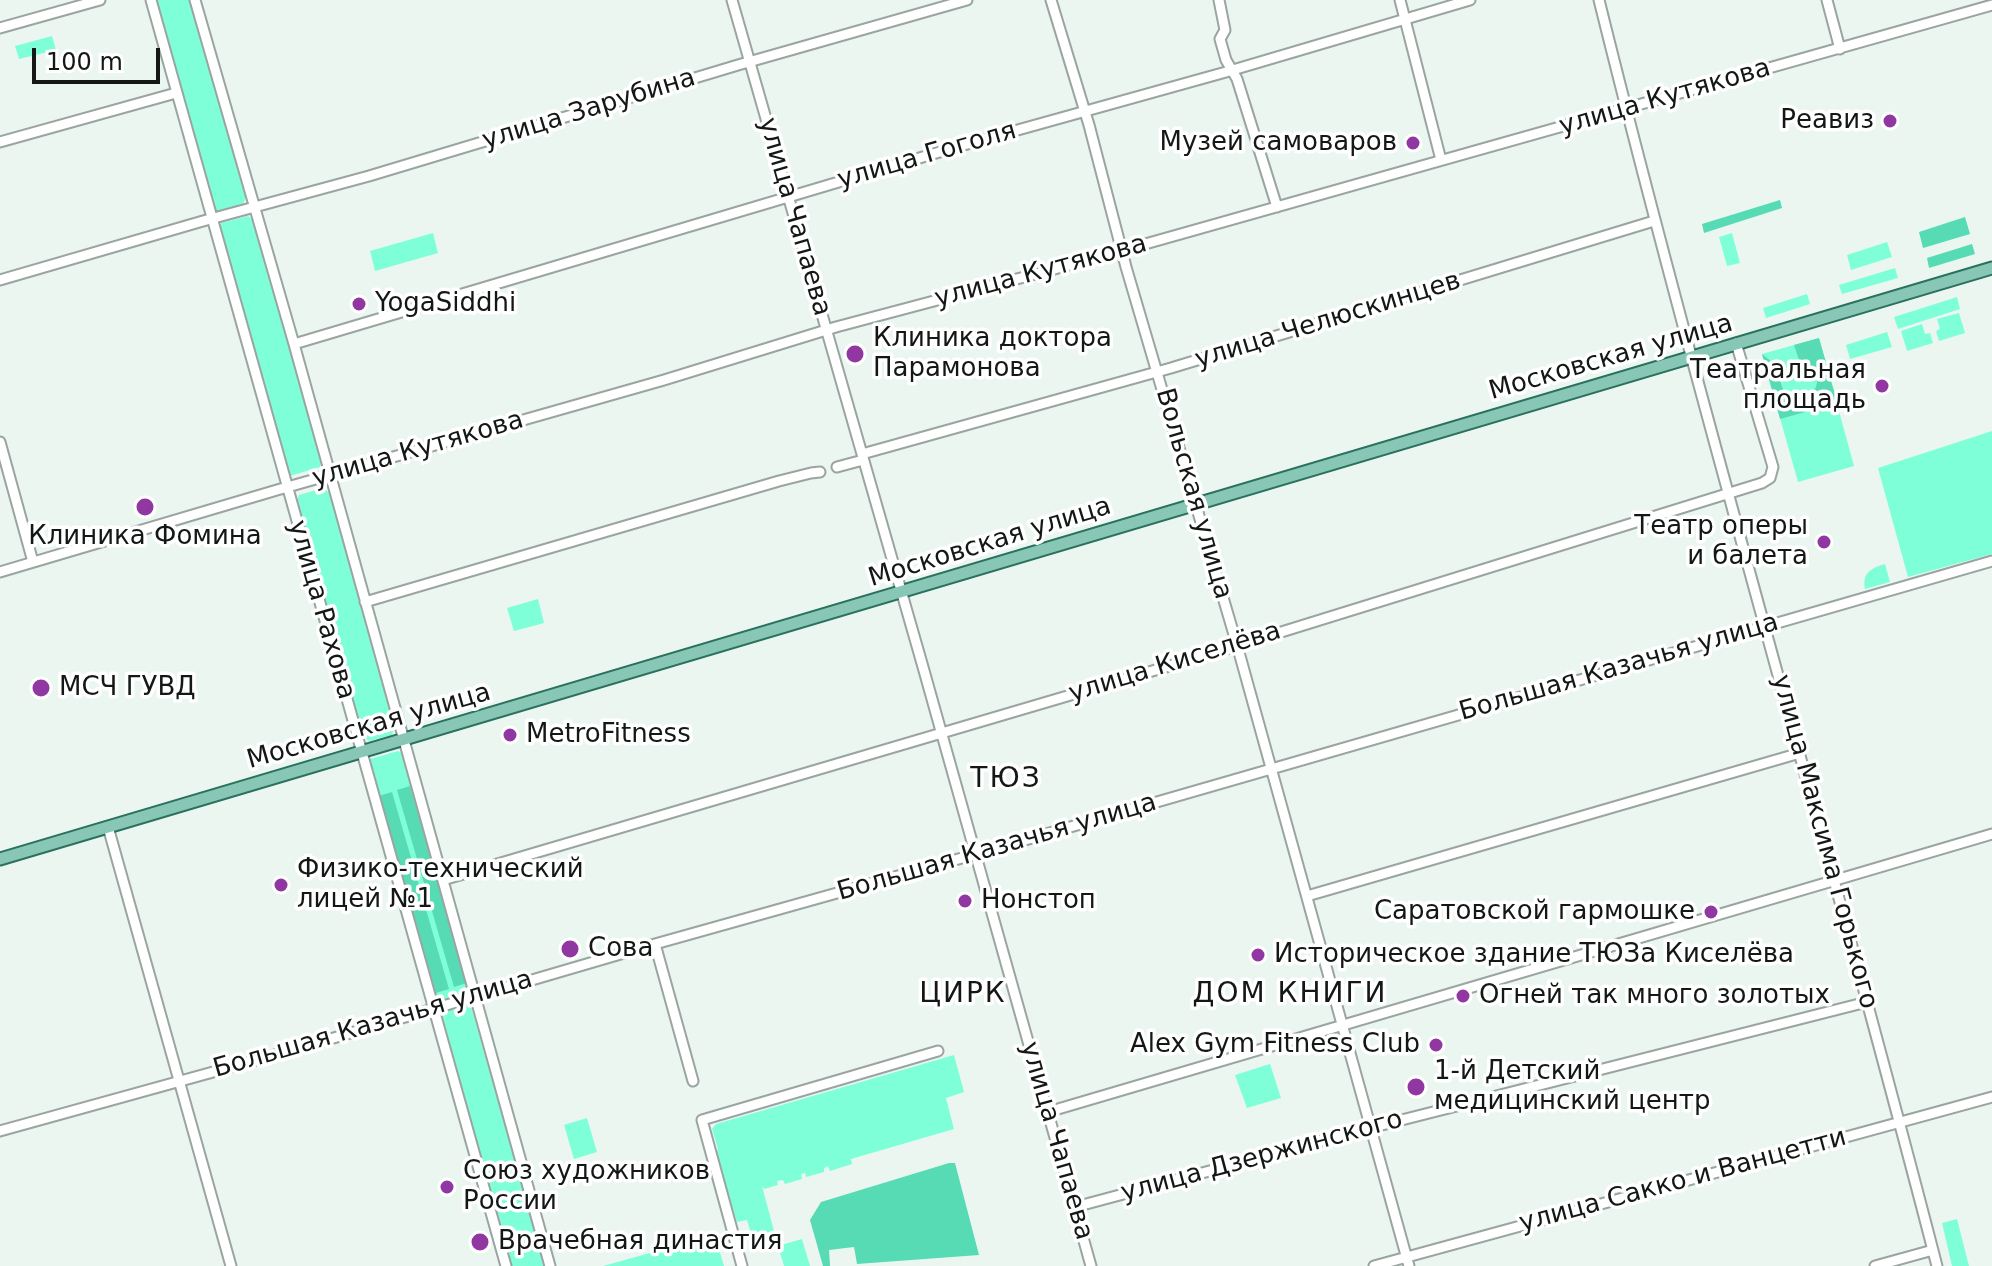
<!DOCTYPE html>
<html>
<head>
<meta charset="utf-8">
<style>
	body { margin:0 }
	#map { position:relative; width:1992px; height:1266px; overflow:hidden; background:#ebf6f1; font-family:"DejaVu Sans",sans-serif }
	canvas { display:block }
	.scale { position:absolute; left:32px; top:48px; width:128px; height:36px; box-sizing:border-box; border:4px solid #131716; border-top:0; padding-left:10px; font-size:24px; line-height:28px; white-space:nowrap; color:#131716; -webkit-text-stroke:6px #fff; paint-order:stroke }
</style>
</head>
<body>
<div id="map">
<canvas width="1992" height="1266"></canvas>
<div class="scale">100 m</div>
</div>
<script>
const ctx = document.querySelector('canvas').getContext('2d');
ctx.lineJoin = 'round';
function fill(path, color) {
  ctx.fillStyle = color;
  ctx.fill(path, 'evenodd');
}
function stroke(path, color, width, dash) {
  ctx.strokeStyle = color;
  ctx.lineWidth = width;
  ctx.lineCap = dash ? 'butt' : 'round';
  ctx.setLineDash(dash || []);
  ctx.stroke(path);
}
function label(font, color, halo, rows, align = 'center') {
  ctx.font = font + ' "DejaVu Sans",sans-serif';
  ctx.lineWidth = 7;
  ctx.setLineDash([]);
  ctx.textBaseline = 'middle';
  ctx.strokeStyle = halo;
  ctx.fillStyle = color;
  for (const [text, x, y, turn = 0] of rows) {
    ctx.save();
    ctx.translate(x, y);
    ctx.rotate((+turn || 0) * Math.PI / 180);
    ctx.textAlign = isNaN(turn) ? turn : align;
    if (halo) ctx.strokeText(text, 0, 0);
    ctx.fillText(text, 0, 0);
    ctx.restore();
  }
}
fill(new Path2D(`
	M154,0h36l56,198 -3,6 -27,8 -3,-3z
	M52,36l4,14 -37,9 -4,-13z
	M248,216l7,5 67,239 -2,7 -30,9 -3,-3 -69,-244 3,-6z
	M433,233l5,20 -63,18 -5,-20z
	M1732,233l8,30 -13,3 -8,-29z
	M1887,242l5,15 -41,13 -4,-15z
	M1895,268l3,10 -56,16 -3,-9z
	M1807,294l3,10 -44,14 -3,-10z
	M1957,297l3,12 -62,20 -4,-12z
	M1959,313l6,20 -26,8 -3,-10 4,-2 -3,-10z
	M1922,324l3,10 5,-1 3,10 -26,8 -6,-20z
	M1887,332l5,15 -42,12 -4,-14z
	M1819,338l35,128 -56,16 -36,-128z
	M1992,431v123l-84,23 -30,-109z
	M323,488l7,5 65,232 -3,10 -23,6 -6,-5 -67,-234 3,-7z
	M1885,564l5,18 -25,7c-3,-16 6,-21 20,-25z
	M538,599l6,24 -30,8 -7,-23z
	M398,751l4,2 67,236 -3,5 -25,8 -3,-1 -2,-3 -68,-235 2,-4z
	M466,1005l5,2 1,3 73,256h-34l-68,-248 1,-6z
	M954,1055l10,37 -18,6 8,31 -103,30 1,5 -22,7 -2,-5 -4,2v4l-18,5 -1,-4 -4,1 1,5 -17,5 -2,-4 -6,1 1,4 -14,4 -2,-3 12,45 -22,6 -5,-17 -10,2 -21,-67 2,-6 -6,-20 4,-5z
	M1270,1064l11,34 -34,10 -12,-33z
	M587,1118l10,34 -23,7 -10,-34z
	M1957,1219l12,47h-17l-10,-43z
	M715,1235l9,31h-121z
	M802,1239l8,27h-26l-6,-20z`), '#7effd8');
fill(new Path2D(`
	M1780,200l2,8 -78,25 -2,-9z
	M1965,217l5,17 -47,14 -4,-16z
	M1972,244l3,10 -46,14 -2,-10z
	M1819,338l8,28 -11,4 -5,-5 -12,-5 -5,-15z
	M1762,354l20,16c-5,15 3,28 19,28l4,14 -25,7z
	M1829,374l9,30 -26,7 -4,-14 8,-10 2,-9z
	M410,786l57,197 -13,4 -57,-197z
	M392,792l57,197 -13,4 -57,-197z
	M949,1163h6l24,92 -122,9 -3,-17 -25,3 1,16h-7l-13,-46 11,-18z`), '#57dbb5');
const minor = new Path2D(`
	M151,0c116,423 238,844 355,1266
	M195,0l99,344 256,922
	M732,0l191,667 168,599
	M1051,0l38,125 37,142 111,378 172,621
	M1219,0l6,30 -5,9 6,21 11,19 40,128
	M1400,0l41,160
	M1599,0c105,424 229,843 338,1266
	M1827,0l13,49
	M0,28l100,-28
	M0,142l176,-49
	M0,280l203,-59 166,-45 369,-111 229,-65
	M294,344l659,-196 273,-76 244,-72
	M0,442l33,120
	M862,454l309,-86 483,-147
	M837,467l26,-7
	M0,572l277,-82 387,-110 172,-53 256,-68 900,-254
	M365,602l414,-121 32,-8 9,-1
	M108,827l123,439
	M443,880l777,-229 542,-168 8,-5 3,-11 -37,-124
	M1307,896l493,-143
	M655,944l38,137
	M1058,1109l934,-275
	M0,1131l289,-80 366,-107 332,-93 1005,-290
	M1075,1207l295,-79 497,-126
	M742,1266l-40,-146 236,-69
	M1374,1266l618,-169
	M1875,1266l58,-16`);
const major = new Path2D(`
	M0,859l1992,-591`);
stroke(minor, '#9aa4a0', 13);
stroke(major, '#2b715e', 15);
stroke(minor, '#fff', 9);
stroke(major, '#88c7b5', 11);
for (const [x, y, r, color] of [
	[1890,121,8,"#9137a2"],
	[1413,143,8,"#9137a2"],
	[359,304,8,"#9137a2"],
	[855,354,10,"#9137a2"],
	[1882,386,8,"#9137a2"],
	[145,507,10,"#9137a2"],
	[1824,542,8,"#9137a2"],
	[41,688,10,"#9137a2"],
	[510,735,8,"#9137a2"],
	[281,885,8,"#9137a2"],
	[965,901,8,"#9137a2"],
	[1711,912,8,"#9137a2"],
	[570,949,10,"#9137a2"],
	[1258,955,8,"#9137a2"],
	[1463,996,8,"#9137a2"],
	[1436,1045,8,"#9137a2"],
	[1416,1087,10,"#9137a2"],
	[447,1187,8,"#9137a2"],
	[480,1242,10,"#9137a2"]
]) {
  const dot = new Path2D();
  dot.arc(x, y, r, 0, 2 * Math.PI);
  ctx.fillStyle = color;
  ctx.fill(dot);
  stroke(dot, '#fff', 3);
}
label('26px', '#131716', '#fff', [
	["улица Кутякова",1665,98,-16],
	["улица Зарубина",589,110,-17],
	["улица Гоголя",927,156,-16],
	["улица Чапаева",794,217,74],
	["улица Кутякова",1041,272,-15],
	["улица Челюскинцев",1328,321,-17],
	["Московская улица",1611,358,-16],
	["улица Кутякова",418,450,-16],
	["Вольская улица",1193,494,74],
	["Московская улица",990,543,-17],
	["улица Рахова",321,610,74],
	["улица Киселёва",1175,663,-17],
	["Большая Казачья улица",1619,668,-16],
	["Московская улица",369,727,-16],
	["улица Максима Горького",1824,842,75],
	["Большая Казачья улица",997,848,-16],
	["Большая Казачья улица",373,1025,-16],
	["улица Чапаева",1056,1141,74],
	["улица Дзержинского",1262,1157,-15],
	["улица Сакко и Ванцетти",1683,1181,-15]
]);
label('26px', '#131716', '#fff', [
	["Реавиз",1874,121,"right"],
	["Музей самоваров",1397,143,"right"],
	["YogaSiddhi",375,304],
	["Клиника доктора",873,339],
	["Парамонова",873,369],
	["Театральная",1866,371,"right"],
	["площадь",1866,401,"right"],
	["Театр оперы",1808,527,"right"],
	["и балета",1808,557,"right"],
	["Клиника Фомина",145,537,"center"],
	["МСЧ ГУВД",59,688],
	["MetroFitness",526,735],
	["Физико-технический",297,870],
	["лицей №1",297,900],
	["Нонстоп",981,901],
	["Саратовской гармошке",1695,912,"right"],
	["Сова",588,949],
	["Историческое здание ТЮЗа Киселёва",1274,955],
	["Огней так много золотых",1479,996],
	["Alex Gym Fitness Club",1420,1045,"right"],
	["1-й Детский",1434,1072],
	["медицинский центр",1434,1102],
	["Союз художников",463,1172],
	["России",463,1202],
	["Врачебная династия",498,1242]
], 'left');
ctx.letterSpacing = '2px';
label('28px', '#131716', '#fff', [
	["ТЮЗ",1006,780],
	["ЦИРК",963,995],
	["ДОМ КНИГИ",1290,995]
]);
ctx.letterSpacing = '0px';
</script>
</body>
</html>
